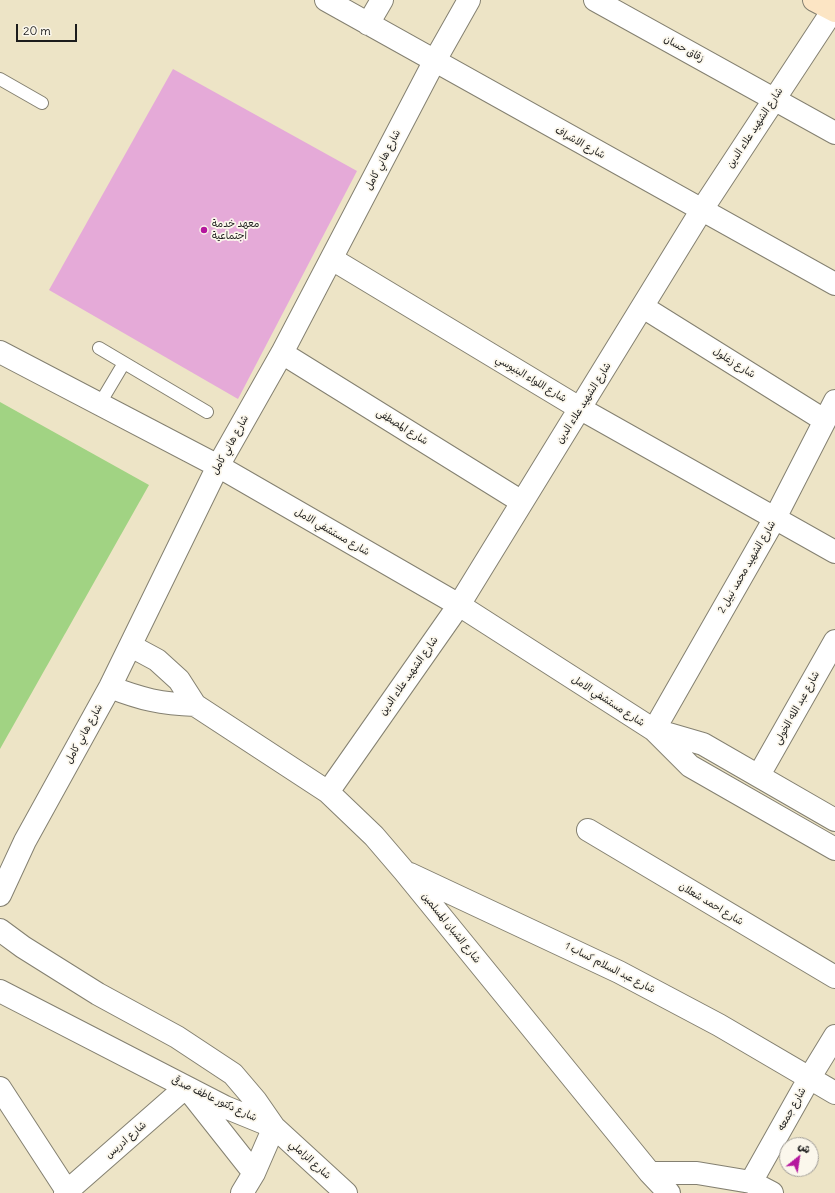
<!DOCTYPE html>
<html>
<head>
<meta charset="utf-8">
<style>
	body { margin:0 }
	#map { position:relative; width:835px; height:1193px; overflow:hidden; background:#ede4c6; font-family:Delius,"Playpen Sans Arabic",sans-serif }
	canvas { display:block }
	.north { position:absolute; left:779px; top:1137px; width:40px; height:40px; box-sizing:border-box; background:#fbf7ec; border:1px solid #a29f99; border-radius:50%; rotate:30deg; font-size:11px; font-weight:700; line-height:16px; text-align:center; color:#1c1c1c }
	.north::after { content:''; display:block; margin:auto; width:14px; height:18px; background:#b5179e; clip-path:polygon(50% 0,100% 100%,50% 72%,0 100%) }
	.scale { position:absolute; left:16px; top:24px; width:61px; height:18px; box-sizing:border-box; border:2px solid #1c1c1c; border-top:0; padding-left:5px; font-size:12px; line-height:14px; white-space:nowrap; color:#1c1c1c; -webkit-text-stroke:3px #fbf7ec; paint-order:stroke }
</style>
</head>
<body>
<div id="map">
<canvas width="835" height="1193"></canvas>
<div class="north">ش</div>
<div class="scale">20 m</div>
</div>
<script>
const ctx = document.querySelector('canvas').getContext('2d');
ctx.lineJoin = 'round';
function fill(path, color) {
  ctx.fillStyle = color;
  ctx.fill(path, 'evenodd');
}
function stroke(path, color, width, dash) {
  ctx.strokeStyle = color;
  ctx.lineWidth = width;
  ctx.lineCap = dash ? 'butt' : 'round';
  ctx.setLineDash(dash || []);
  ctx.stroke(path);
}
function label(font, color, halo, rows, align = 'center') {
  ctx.font = font + ' Delius,"Playpen Sans Arabic",sans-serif';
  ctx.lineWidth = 3.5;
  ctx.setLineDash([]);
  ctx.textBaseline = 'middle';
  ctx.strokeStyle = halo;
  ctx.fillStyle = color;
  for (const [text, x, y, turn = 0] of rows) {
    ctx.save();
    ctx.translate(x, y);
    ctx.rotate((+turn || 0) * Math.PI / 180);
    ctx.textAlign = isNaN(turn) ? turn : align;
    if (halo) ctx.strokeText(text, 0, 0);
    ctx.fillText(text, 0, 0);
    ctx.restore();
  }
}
fill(new Path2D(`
	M0,402l149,83 -149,264z`), '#a1d383');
fill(new Path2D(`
	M173,69l184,102 -119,228 -189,-109z`), '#e5aad8');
const service = new Path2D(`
	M0,79l42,24
	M99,348l108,64
	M99,405l25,-42`);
const minor = new Path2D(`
	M326,0l509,284
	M595,0l240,133
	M368,24l14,-24
	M332,259l249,150 254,143
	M643,307l181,113
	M0,352l218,114 241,139 195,125 36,36 145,83
	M282,353l240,149
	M131,646l26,14 22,20 16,25 133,87 46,44 30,35 246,302 19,20
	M110,687c31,12 51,17 85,18
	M654,730l121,-212 60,-117
	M655,730l48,14 132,76
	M759,775l76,-134
	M328,792l131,-187 242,-394 132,-201
	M588,830l247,147
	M410,874l209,98 100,53 116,68
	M0,895l25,-54 85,-154 108,-221 64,-113 152,-291 35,-62
	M0,930l23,17 75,47 79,43 56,37 23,27 18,26 72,66
	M0,991l225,116 49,20
	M0,1088l67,103
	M650,1173h47l54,9 21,11
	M751,1182l59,-105 25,-41
	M65,1193l121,-106 68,86
	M242,1193l12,-20 20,-46`);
const secondary = new Path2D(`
	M814,0l21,11`);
stroke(service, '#848071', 14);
stroke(minor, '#848071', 24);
stroke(secondary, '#848071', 24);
stroke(service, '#fff', 12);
stroke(minor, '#fff', 22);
stroke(secondary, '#fce5c4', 22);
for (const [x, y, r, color] of [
	[204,230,4,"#b5179e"]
]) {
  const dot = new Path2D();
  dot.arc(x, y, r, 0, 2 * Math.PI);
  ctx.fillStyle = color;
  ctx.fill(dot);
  stroke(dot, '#fbf7ec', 1.5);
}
label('10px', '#1c1c1c', '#fbf7ec', [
	["زقاق حسان",684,49,29],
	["شارع الشهيد علاء الدين",755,128,-57],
	["شارع الاشراف",580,143,29],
	["شارع هاني كامل",383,160,-63],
	["شارع زغلول",734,363,32],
	["شارع اللواء البنيوسي",531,379,31],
	["شارع الشهيد علاء الدين",584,403,-58],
	["شارع المصطفى",402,427,32],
	["شارع هاني كامل",230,445,-61],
	["شارع مستشفي الامل",332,532,30],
	["شارع الشهيد محمد نبيل 2",747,567,-60],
	["شارع الشهيد علاء الدين",409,676,-55],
	["شارع مستشفي الامل",608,701,33],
	["شارع عبد الله الخولى",797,708,-61],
	["شارع هاني كامل",84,734,-61],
	["شارع احمد شعلان",711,904,31],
	["شارع الشبان المسلمين",451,928,51],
	["شارع عبد السلام كساب 1",610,968,27],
	["شارع دكتور عاطف صدقى",214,1099,25],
	["شارع جمعه",792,1109,-61],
	["شارع ادريس",126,1140,-41],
	["شارع الزاملي",310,1160,42]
]);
label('10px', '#1c1c1c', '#fbf7ec', [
	["معهد خدمة",212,224],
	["اجتماعية",212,236]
], 'left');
</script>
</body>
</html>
